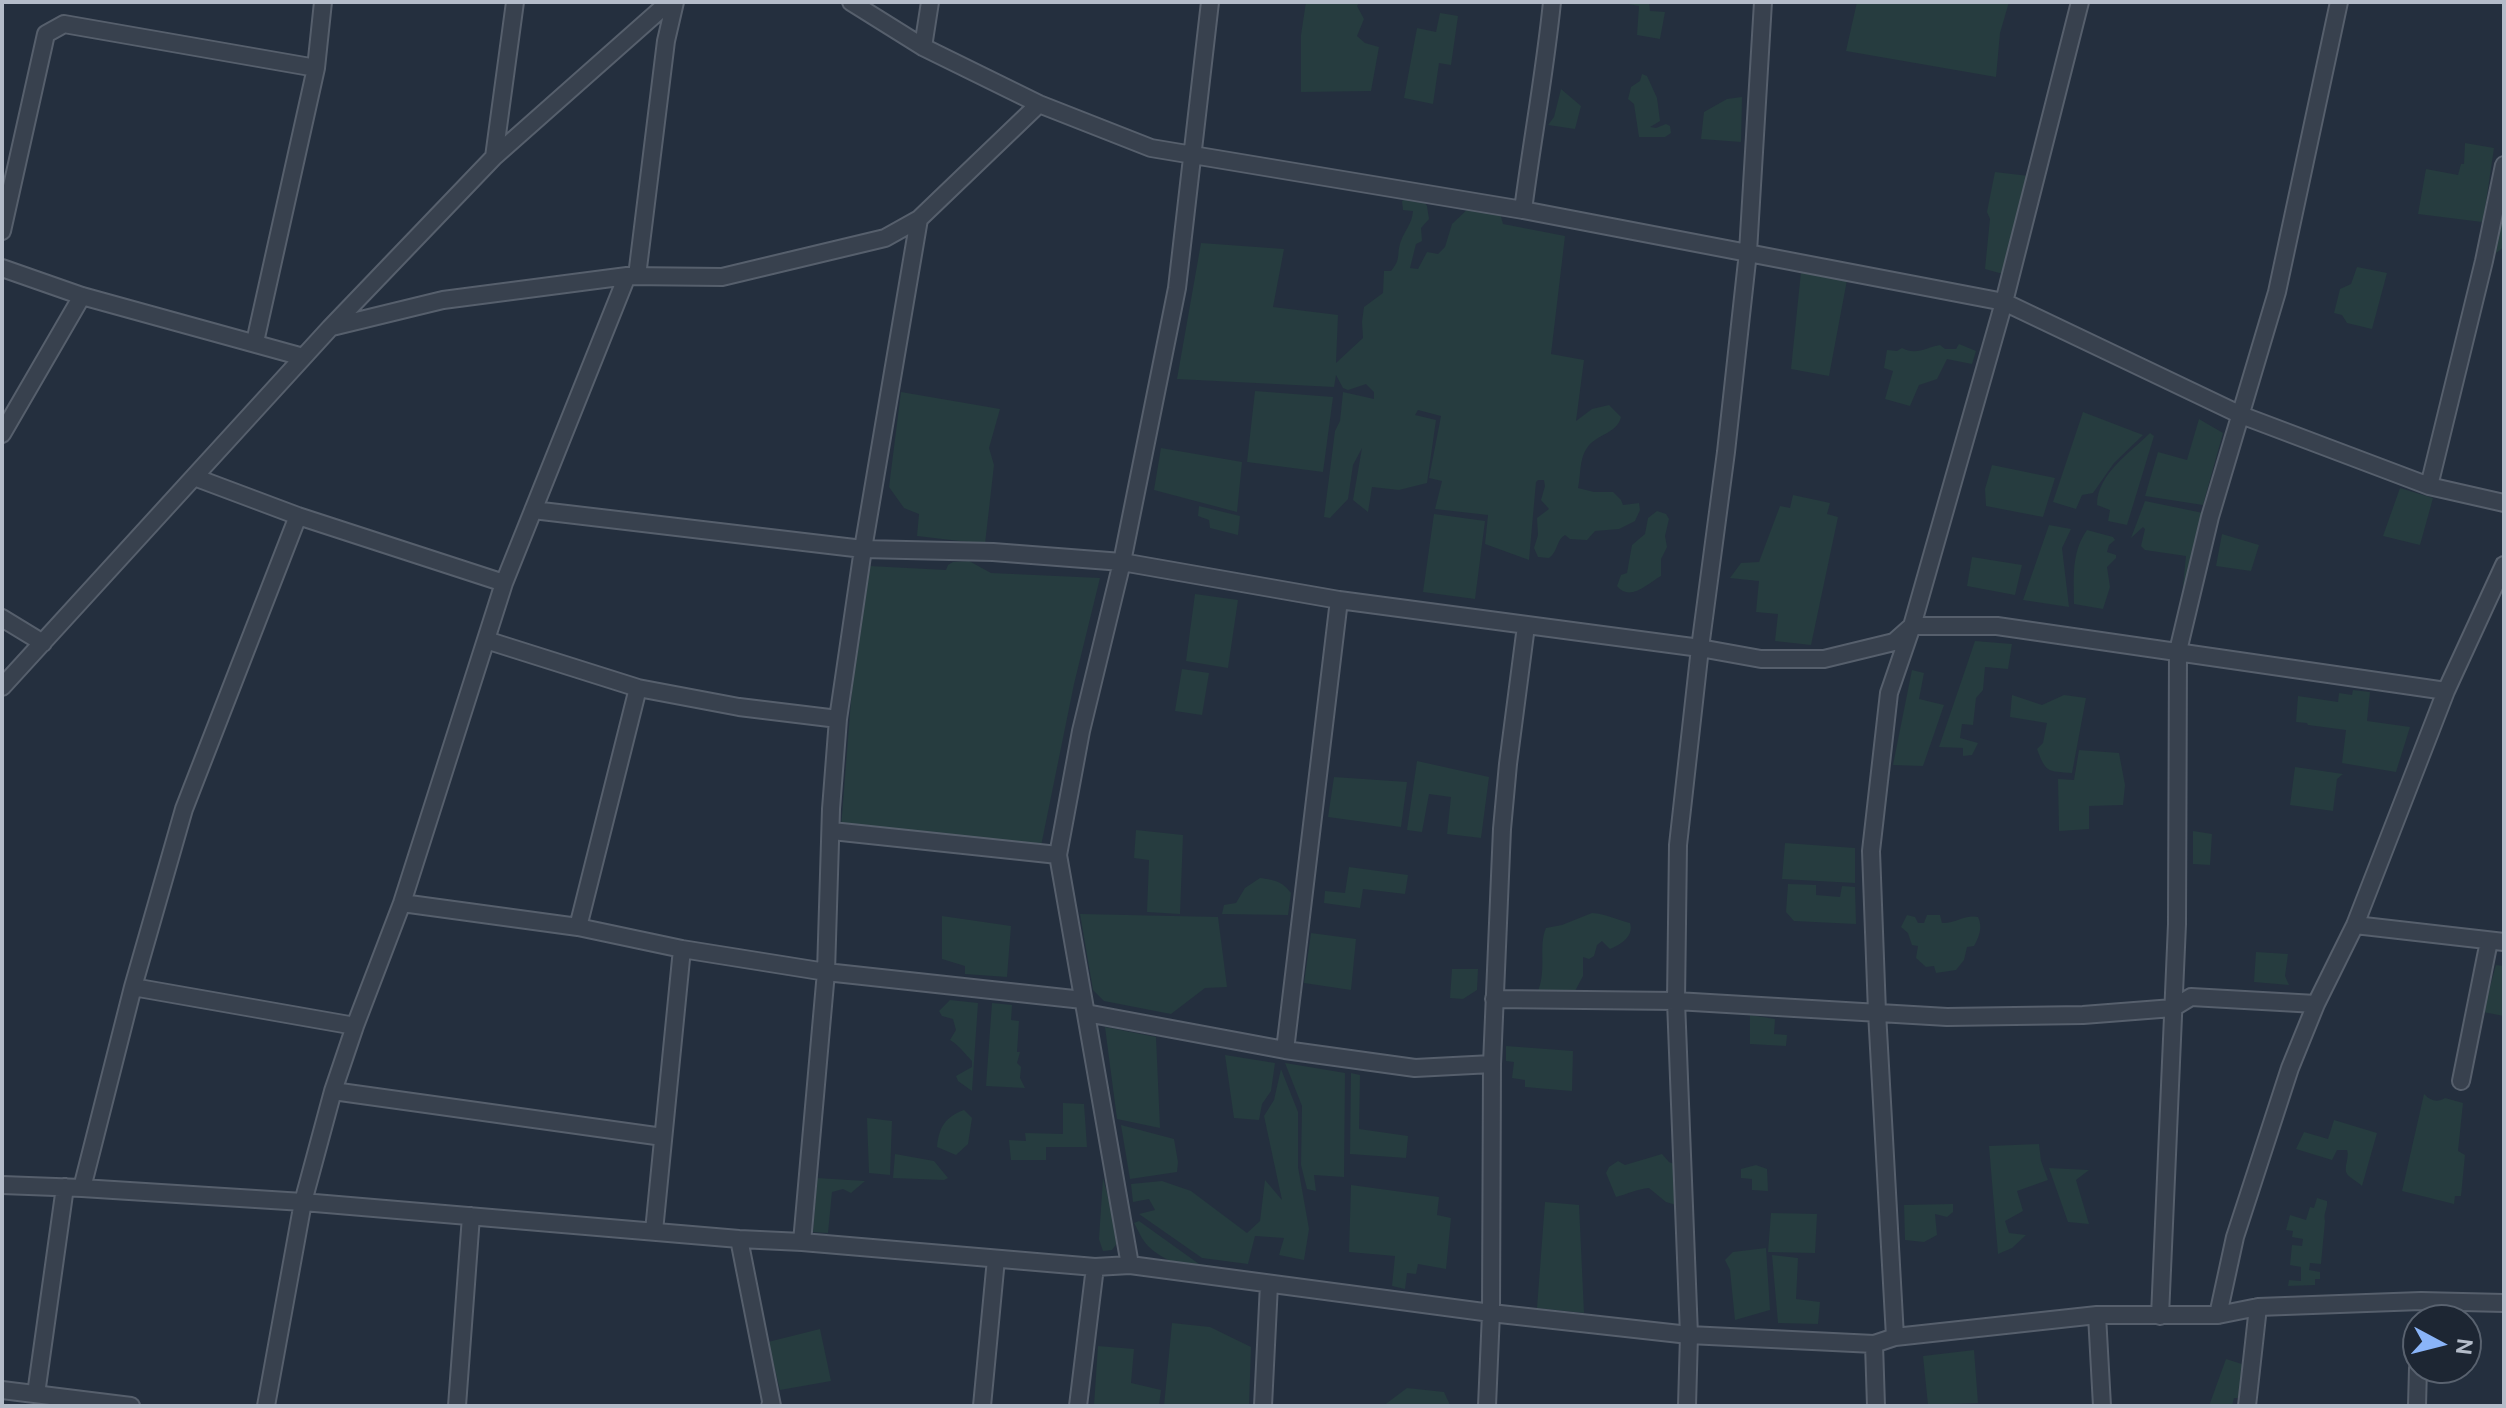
<!DOCTYPE html>
<html>
<head>
<meta charset="utf-8">
<style>
	body { margin:0 }
	#map { position:relative; width:2506px; height:1408px; overflow:hidden; background:#242f3e; font-family:"DM Sans",sans-serif }
	canvas { display:block }
	.frame { position:absolute; inset:0; border:4px solid #b4bcc9; pointer-events:none }
	.north { position:absolute; left:2402px; top:1304px; width:80px; height:80px; box-sizing:border-box; background:#1d2633; border:2px solid #59626f; border-radius:50%; rotate:97deg; font-size:22px; font-weight:700; line-height:32px; text-align:center; color:#b4bcc9 }
	.north::after { content:''; display:block; margin:auto; width:28px; height:36px; background:#8ab4f8; clip-path:polygon(50% 0,100% 100%,50% 72%,0 100%) }
</style>
</head>
<body>
<div id="map">
<canvas width="2506" height="1408"></canvas>
<div class="frame"></div>
<div class="north">N</div>
</div>
<script>
const ctx = document.querySelector('canvas').getContext('2d');
ctx.lineJoin = 'round';
function fill(path, color) {
  ctx.fillStyle = color;
  ctx.fill(path, 'evenodd');
}
function stroke(path, color, width, dash) {
  ctx.strokeStyle = color;
  ctx.lineWidth = width;
  ctx.lineCap = dash ? 'butt' : 'round';
  ctx.setLineDash(dash || []);
  ctx.stroke(path);
}
fill(new Path2D(`
	M1306,2h54l-3,4 7,13 -7,17 8,7 14,4 -8,44 -70,1v-57z
	M1618,2h31l1,9 15,1 -5,27 -23,-4 2,-29z
	M1857,2h152l-9,31 -4,44 -150,-26z
	M1440,13l18,3 -7,49 -12,-2 -6,41 -29,-6 13,-70 19,4z
	M1642,74l5,2 10,22 3,23 -10,6 6,1 10,-4 4,2 1,7 -6,4h-26l-5,-33 -6,-5 3,-12 9,-6z
	M1561,89l20,17 -6,23 -27,-4 6,-8z
	M1742,97l-1,45 -40,-3 3,-27 23,-13z
	M2465,143l29,5 -9,61 19,-21v59l-8,6 -7,-5 -5,-31 -2,5 -64,-8 8,-45 32,6 3,-11h3z
	M1995,172l34,4 -26,98 -18,-5 5,-50 -3,-7z
	M1406,198l18,3 3,5 2,13 -8,9 1,13 -6,3 -6,24 8,1 9,-17 11,2 7,-7 7,-23 20,-19 28,8 3,11 62,12 -14,118 33,6 -8,61 16,-12 17,-4 12,12c-4,17 -25,17 -34,31 -8,11 -6,27 -9,40l16,4h19l8,8 2,5 16,-2 1,7 -5,11 -16,8 -24,2 -8,9 -17,-1 -5,-4c-9,5 -7,17 -16,23l-11,-1 -4,-9 4,-13 -1,-17 12,-9 -8,-9 4,-14 -1,-6h-6l-2,2 -7,78 -44,-16 3,-29 -53,-6 7,-28 -13,-3 12,-62 -23,-6 -3,5 21,5 -9,63 -28,7 -27,-3 -4,25 -15,-12 9,-52 -9,17 -5,34 -18,19 -6,-1 11,-86 5,-10 3,-29 31,7v-7l-8,-8 -18,6 -5,-2 -7,-13 -2,12 -157,-8 24,-136 83,6 -11,58 65,8 -2,48 27,-25 -1,-16 2,-15 19,-14 1,-22h7c11,-13 5,-17 10,-30 4,-11 11,-17 12,-30l-10,-1 -1,-9z
	M2357,267l30,6 -15,56 -25,-6 -5,-8 -8,-2 6,-24 11,-5z
	M1801,272l46,8 -18,96 -38,-7z
	M1959,344l17,7 -4,13 -25,-5 -10,20 -18,6 -9,21 -25,-7 8,-28 -9,-3 3,-18 10,1 5,-3c14,8 25,-1 38,-3l5,4h11z
	M1255,391l78,6 -10,75 -76,-10z
	M901,392l99,17 -11,39 5,17 -9,79 -68,-8 2,-22 -15,-6 -15,-21z
	M2083,412l60,23 -29,28 -21,30 -11,2 -6,14 -23,-7z
	M2199,419l24,14 -20,72 -58,-9 13,-44 29,8z
	M2150,433l4,3 -27,89 -19,-4 2,-11 -13,-5c0,-31 33,-52 53,-72z
	M1161,448l81,14 -5,50 -83,-22z
	M1992,465l63,13 -12,39 -57,-11 -1,-17z
	M2400,488l33,10 -13,47 -37,-9z
	M1793,495l37,8 -3,11 11,3 -27,128 -36,-4 3,-27 -22,-2 3,-31 -29,-3 11,-15 18,-1 21,-56 10,2z
	M2145,501l58,12 -17,74h-3l3,-31 -41,-6 -4,-4 4,-17 -2,-2 -12,11z
	M1199,506l41,10 -2,19 -28,-7 -1,-8 -11,-4z
	M1657,511l9,3 3,5 -4,17 2,11 -6,12v17c-14,8 -31,26 -44,10l4,-11 6,-2 5,-28 13,-11 3,-16z
	M1434,514l51,7 -10,78 -52,-7z
	M2049,525l22,4 -9,19 7,59 -46,-7z
	M2087,530l26,7 2,3 -6,5 -2,7 9,3v3l-9,9 3,20 -7,22 -29,-5c0,-27 -3,-51 13,-74z
	M2222,534l37,11 -8,26 -35,-5z
	M1972,557l50,8 -7,30 -48,-9z
	M969,561l22,12 109,5 -26,106 -33,162 -200,-18 14,-178 14,-84 77,4 2,-5 5,-3z
	M1195,594l43,6 -10,68 -42,-7z
	M1975,641l37,3 -4,25 -23,-2 -2,23 -7,8 -3,27 -11,-1 -2,14 18,5 -6,12 -9,1v-8l-24,-1z
	M1182,669l27,4 -7,42 -27,-4z
	M1912,670l12,3 -5,26 25,6 -21,61 -30,-1z
	M2353,690l17,2 -3,29 43,6 -14,45 -54,-9 4,-33 -38,-5 -1,-2 -11,-1 2,-26 40,6 1,-9 13,2z
	M2012,695l30,10 22,-10 22,3 -14,75c-25,-2 -26,0 -35,-24l6,-6 4,-20 -37,-6z
	M2079,750l40,3 6,32 -2,20 -34,1v23l-30,2 -1,-52 16,1z
	M1417,761l72,16 -8,61 -34,-4 4,-37 -22,-3 -7,38 -15,-2z
	M2295,767l48,7 -6,5 -4,32 -43,-6z
	M1334,777l73,5 -6,45 -73,-10z
	M1136,830l47,5 -3,79 -33,-2 2,-52 -15,-2z
	M2193,831l19,3 -2,31 -17,-1z
	M1785,843l70,5v35l-73,-4z
	M1349,867l59,8 -3,19 -42,-5 -3,19 -36,-5 1,-12 20,2z
	M1260,878c14,2 22,3 31,15l-3,22 -66,-1 2,-9 12,-2 9,-15z
	M1788,884l28,1v10l24,2 2,-11 13,1 1,37 -62,-3 -8,-9z
	M1592,913c14,1 25,7 38,10 4,13 -8,21 -20,26l-8,-8 -5,4 -3,11 -5,3 -6,-2v19l-9,17 -11,-1 -21,3 -4,-4c9,-23 0,-45 8,-63l16,-3z
	M1080,914l138,3 9,70 -22,1 -34,26 -67,-13 -11,-11z
	M1907,915l8,2 3,6h6l3,-8h13l2,8c13,1 23,-9 36,-6 5,10 1,20 -4,29l-7,1 -3,13 -8,10 -20,3 -2,-7 -8,1 -10,-9 2,-12 -6,-1 -4,-12 -7,-6z
	M942,916l69,10 -4,51 -42,-3v-8l-23,-7z
	M1311,933l45,6 -5,51 -47,-7z
	M2256,952l32,2 -3,22 4,9 -35,-3z
	M2496,965l8,1v50l-21,-4z
	M1452,969h26l-1,21 -14,9 -13,-1z
	M950,1000l28,3 -6,88 -14,-10 -2,-5 16,-9v-6c-8,-8 -12,-15 -22,-21l6,-10 -3,-11 -11,-3 -3,-5z
	M992,1003l20,2 -1,15 8,1 -2,31h3l-3,11 4,4 -1,11 5,10 -39,-2z
	M1750,1015l25,4 -1,15 13,1 -1,11 -36,-2z
	M1105,1027l51,10 4,91 -43,-9z
	M1506,1046l67,5 -1,40 -47,-4v-7l-13,-2 2,-16 -8,-1z
	M1225,1055l50,8 -4,28 -9,13 -3,16 -25,-2z
	M1285,1063l60,10 -1,104 -30,-2 2,16 -9,-2 -6,-24 1,-59z
	M1281,1069l17,43v55l11,62 -5,31 -25,-5 5,-17 -29,-2 -7,28 -46,-6 -63,-44 16,-4 -6,-11 -16,3 -2,-18 31,-3 29,10 56,42 13,-12 5,-41 17,20 -18,-84 10,-16z
	M1351,1073l9,2 -1,54 49,7 -2,22 -56,-4z
	M2424,1094c7,7 13,9 21,4l18,5 -5,48 7,4 -4,41h-6l-1,8 -52,-13z
	M1063,1103l21,1 3,43h-41v13h-35l-2,-20 17,1 -1,-8 38,1z
	M964,1110l8,8 -4,26 -12,11 -19,-8c2,-20 8,-30 27,-37z
	M867,1118l25,3 -2,54 -21,-2z
	M2334,1120l43,13 -15,53c-4,-4 -12,-8 -15,-12 -4,-6 3,-17 0,-24h-10l-5,10 -36,-11 8,-17 24,7z
	M1121,1125l53,14 4,23 -1,10 -47,7z
	M2039,1144l2,17 7,19 -31,11 6,20 -18,10 4,12 17,2 -14,13 -14,6 -9,-108z
	M895,1154l39,7 14,17 -4,2 -51,-2z
	M1662,1154l7,8 5,2 2,41 -10,-3 -17,-14c-12,1 -21,6 -33,9l-10,-24 3,-6 9,-6 7,4z
	M1756,1165l11,4 1,22 -16,-1v-11l-11,-1v-9z
	M2049,1168l40,2 -13,10 13,44 -21,-2z
	M817,1178l48,3 -14,12 -8,-4 -11,3 -4,41 -15,-1z
	M1103,1178l13,48 2,16 -6,8 -9,1 -4,-12z
	M1351,1185l88,12 -2,18 14,3 -5,51 -28,-5 -2,10 -9,-1 -2,16 -13,-3 3,-30 -46,-4z
	M2317,1198l10,3c1,7 -4,12 -2,20l-4,43 -11,-1 -1,7 11,2v7h-5v6l-27,1 1,-6 12,1v-14l-11,-2 2,-20 10,1 1,-7 -11,-2 1,-6 -7,-1 4,-15 16,5 4,-13 4,1z
	M1545,1202l34,3 5,108 -47,-5z
	M1953,1204v8l-6,5 -12,-3 2,21 -13,7 -19,-2 -1,-35z
	M1771,1213l46,1 -2,39 -47,-1z
	M1139,1221l60,43 22,3 -1,6c-26,-3 -52,-8 -72,-27 -6,-6 -10,-16 -14,-23z
	M1766,1248l4,62 -35,10 -5,-50 -5,-10 8,-8z
	M1772,1255l26,3 -2,41 24,3 -2,22 -40,-1z
	M1172,1323l38,4 41,20 -2,59h-85z
	M820,1329l11,52 -51,9 -12,-48z
	M1098,1346l36,3 -3,34 30,7 -2,16h-65z
	M1974,1350l4,53 -50,2 -5,-49z
	M2226,1359l19,6 -5,33h-6l-2,8h-23z
	M1407,1388l37,4 6,13 6,1h-73z`), '#263c3f');
const street = new Path2D(`
	M851,2l72,45 116,57 112,44 372,62 481,92 237,113 188,71 75,17
	M923,47l7,-45
	M494,157l21,-155
	M1523,210c9,-69 22,-138 29,-208
	M2,231l44,-197 18,-10 252,44
	M2,268l80,28 221,61
	M637,276l29,-235 9,-39
	M332,327l111,-27 184,-24 95,1 163,-39 34,-19 120,-115
	M255,342l61,-274 7,-66
	M2,434l80,-138
	M194,477l104,39 206,67
	M2429,486l55,-225 20,-96
	M533,510l330,39 130,3 129,10 217,38 361,48 61,11h63l70,-17 18,-16h85l449,65
	M2,618l41,25
	M486,640l152,48 101,19 99,12
	M2,687l328,-359 164,-171 175,-155
	M832,831l226,24
	M402,903l176,24 104,22 144,23 257,28
	M2355,925l149,17
	M578,927l60,-239
	M133,987l222,39
	M1494,999l182,2 271,16 136,-2 90,-7 18,-11 125,7
	M1086,1013l199,37 130,18 77,-4
	M1285,1050l54,-450
	M2461,1081l28,-140
	M333,1091l330,46
	M2,1185l80,3 221,14 436,37 63,3 293,25 35,-2 361,48 198,22 185,9 21,-7 202,-22h121l40,-8 163,-6 83,2
	M82,1188l51,-201 51,-178 114,-293
	M654,1231l28,-282
	M739,1239l33,167h-2
	M802,1242l24,-270 5,-163 7,-90 25,-170 56,-330
	M1130,1265l-72,-410 23,-124 41,-169 55,-274 33,-286
	M2097,1315l5,91
	M2218,1315l17,-78 55,-169 26,-64 39,-79 91,-234 58,-126
	M2160,1316l17,-392 1,-273 32,-134 67,-225 62,-290
	M1895,1337l-18,-325 -6,-161 18,-158 23,-67 92,-324 76,-300
	M1874,1344l2,62
	M2,1390l129,16
	M36,1394l29,-207
	M266,1406l37,-204 30,-111 22,-65 47,-123 102,-320 123,-307
	M457,1406l14,-190
	M982,1406l14,-147
	M1078,1406l17,-139
	M1263,1406l6,-122
	M1487,1406l4,-93 1,-249 10,-235 6,-65 18,-138
	M1687,1406l2,-71 -13,-334 2,-156 22,-197 26,-196 22,-200 15,-250
	M2247,1406l11,-99
	M2417,1406l1,-38`);
stroke(street, '#565f6c', 20);
stroke(street, '#38414e', 16);
</script>
</body>
</html>
